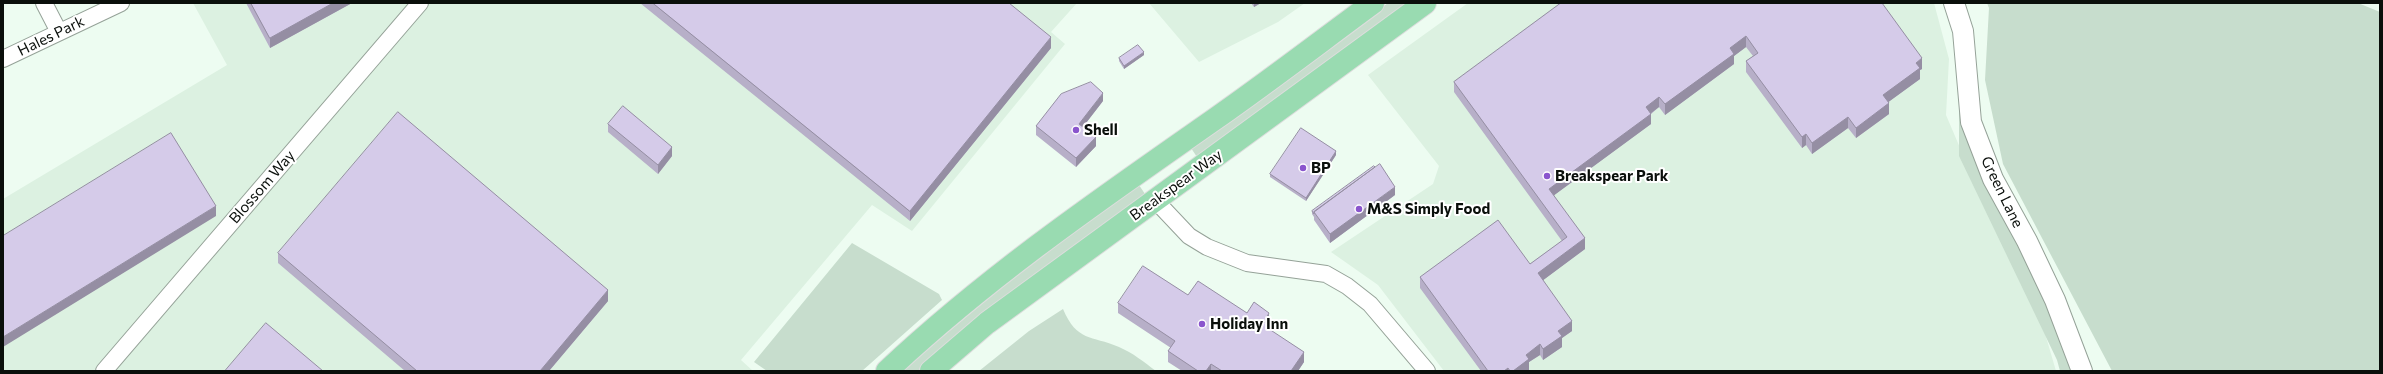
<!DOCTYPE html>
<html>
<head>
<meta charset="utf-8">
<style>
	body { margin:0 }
	#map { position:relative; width:2383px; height:374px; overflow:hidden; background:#edfcf1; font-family:Commissioner,sans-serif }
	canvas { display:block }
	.frame { position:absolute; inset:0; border:4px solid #0a0f0b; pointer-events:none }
</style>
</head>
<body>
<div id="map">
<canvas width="2383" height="374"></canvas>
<div class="frame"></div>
</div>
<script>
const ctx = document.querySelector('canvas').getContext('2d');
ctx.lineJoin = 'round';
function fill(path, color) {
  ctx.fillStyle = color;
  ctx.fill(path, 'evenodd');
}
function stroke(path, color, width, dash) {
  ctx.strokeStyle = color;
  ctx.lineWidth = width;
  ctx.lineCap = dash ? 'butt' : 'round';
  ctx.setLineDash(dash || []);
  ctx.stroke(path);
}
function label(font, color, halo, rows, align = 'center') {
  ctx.font = font + ' Commissioner,sans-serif';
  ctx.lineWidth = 4;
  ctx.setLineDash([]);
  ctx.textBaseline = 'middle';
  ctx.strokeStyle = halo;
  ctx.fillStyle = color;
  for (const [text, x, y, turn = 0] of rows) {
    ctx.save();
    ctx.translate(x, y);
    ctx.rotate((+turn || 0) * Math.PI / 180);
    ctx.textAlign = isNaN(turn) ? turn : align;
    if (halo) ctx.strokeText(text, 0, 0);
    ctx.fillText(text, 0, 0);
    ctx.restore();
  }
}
fill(new Path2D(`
	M193,3h884l-26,29 14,12 -153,187 -40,-26 -131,155 12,11h-750v-172l224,-134z
	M1149,3h156l-27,19 -79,40z
	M1468,3h466l15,56 -3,56 41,96 55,112 14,48h-612l-66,-86 -47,-33 102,-68 6,-18 -71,-91z`), '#dcf1e1');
fill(new Path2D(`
	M1388,3h21l-212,154 -6,-9z
	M1987,3h371l22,9v359h-268l-109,-207 -18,-84 4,-72z
	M1959,111l29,79 73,130 15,51h-16l-3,-11 -98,-204z
	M1139,185l6,9 -226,177h-18l123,-102z
	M852,243l87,51 3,6 -80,71h-95l-13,-9z
	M1063,309c14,33 28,26 56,38 14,6 25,15 37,24h-177l50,-40z`), '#c7ddcd');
const minor = new Path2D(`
	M44,3l15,29
	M3,59l118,-56
	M1155,200l34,36 18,11 40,16 79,11 21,12 23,18 57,67
	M104,371l316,-368`);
const tertiary = new Path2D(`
	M1954,3l9,28 8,91 22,57 34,62 28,59 27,71`);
const primary = new Path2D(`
	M887,371c101,-95 215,-173 328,-252 53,-37 105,-77 158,-116
	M931,371l56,-48 438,-320`);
stroke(minor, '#95a298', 18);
stroke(tertiary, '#95a298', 22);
stroke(primary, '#ddd', 24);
stroke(minor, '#fff', 16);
stroke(tertiary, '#fff', 20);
stroke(primary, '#99dbb1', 22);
fill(new Path2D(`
	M246,3h106l-82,45z
	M640,3h369l42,45 -141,173z
	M1251,3h10l-7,4z
	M1561,3l361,66 -2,1v9l-32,23 1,12 -33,24 -8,-10 -36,26 -6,-9 -4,3 -56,-76v-11l7,-5 -7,-9 -12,9v8l-69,51 -6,-8 -8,7v10l-97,71 31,54 -42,31 29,51 -10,7v9l-19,13 -3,-5 -11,7v8l-1,1h-47l-61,-83v-11l110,-13 32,-23 -108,-149v-10z
	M1144,55l-20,14 -5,-8v-3z
	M1103,101l-20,26 13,19 -20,21 -40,-32v-9z
	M608,124l64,32 -14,18 -50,-42z
	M1336,155l-30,46 -36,-24v-3z
	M1395,195l-65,48 -16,-23v-3l-2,-3v-3z
	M278,253l330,48 -59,70h-144l-127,-108z
	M1188,295l59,18 22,10 -1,3v2l36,34 -6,9h-116l-14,-9v-11l3,-3 -53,-35v-10z`), '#b7afc8');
fill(new Path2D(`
	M333,3h19l-82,45v-10z
	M1254,3h7l-7,4z
	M1746,36v11l-12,9v8l-69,51v-11l65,-56z
	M1051,37v11l-141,173v-10z
	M1144,52v3l-20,14v-3z
	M1922,58v11l-2,1v9l-37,27v-11l33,-32z
	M1103,93v8l-24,31v-8z
	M1659,97v10l-13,10v-10z
	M1889,103v11l-33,24v-10z
	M1651,114v10l-102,75v-10z
	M1848,117v11l-36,26v-11z
	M1806,134v11l-4,3v-11z
	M1096,137v9l-20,21v-9z
	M672,147v9l-14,18v-9z
	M1336,151v4l-30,46v-3z
	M1395,187v8l-65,48v-9z
	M216,206v10l-213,131v-10z
	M1585,238v11l-47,35v-11z
	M608,290v11l-59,70h-9z
	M1269,313v10l-1,3v9l-4,-13z
	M1572,321v10l-10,7v9l-19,13v-11l15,-18z
	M1540,344v11l-11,7v8l-1,1h-15l13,-16z
	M1304,352v10l-6,9h-7z
	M1211,364v7h-5z
	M1508,368v3h-4z`), '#958ea3');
const building = new Path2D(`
	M251,3h82l-63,35z
	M653,3h356l42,34 -141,174z
	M1561,3h321l40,55 -6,5 4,5 -37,27 6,8 -33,25 -8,-11 -36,26 -6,-9 -4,3 -56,-76 12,-8 -12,-17 -16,12 4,6 -69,50 -6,-7 -13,10 5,7 -102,75 36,49 -47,35 34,48 -14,10 4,5 -19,13 -3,-5 -14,11 3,4 -16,12h-3l-2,-3 -4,3h-16l-68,-94 78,-57 32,44 37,-27 -113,-155z
	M1138,45l6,7 -20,14 -5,-8z
	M1091,82l12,11 -24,31 17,13 -20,21 -40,-32 25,-32z
	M623,106l49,41 -14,18 -50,-41z
	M398,112l210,178 -68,81h-123l-139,-118z
	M1301,128l35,23 -30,47 -36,-24z
	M171,133l45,73 -213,131v-101z
	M1380,164l15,23 -65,47 -16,-22z
	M1374,166l1,1 -61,45v2l-2,-3z
	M1143,266l45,29 10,-14 49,32 7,-11 15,11 -5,9 4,2 -2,3 38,25 -13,19h-69l-11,-7 -5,7h-8l-30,-20 7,-10 -57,-38z
	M266,323l57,48h-98z`);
fill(building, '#d5cbe9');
stroke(building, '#958ea3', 1);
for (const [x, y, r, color] of [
	[1076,130,4,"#8a55cd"],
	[1303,168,4,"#8a55cd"],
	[1547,176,4,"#8a55cd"],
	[1359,209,4,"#8a55cd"],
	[1202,324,4,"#8a55cd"]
]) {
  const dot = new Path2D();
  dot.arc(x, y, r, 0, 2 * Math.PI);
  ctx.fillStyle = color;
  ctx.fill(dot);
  stroke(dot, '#fff', 1.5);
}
label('15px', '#0a0f0b', '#fff', [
	["Hales Park",51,36,-26],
	["Breakspear Way",1176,185,-36],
	["Blossom Way",262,187,-49],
	["Green Lane",2002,192,64]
]);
label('bold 15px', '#0a0f0b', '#fff', [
	["Shell",1084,130],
	["BP",1311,168],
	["Breakspear Park",1555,176],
	["M&S Simply Food",1367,209],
	["Holiday Inn",1210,324]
], 'left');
</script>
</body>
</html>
